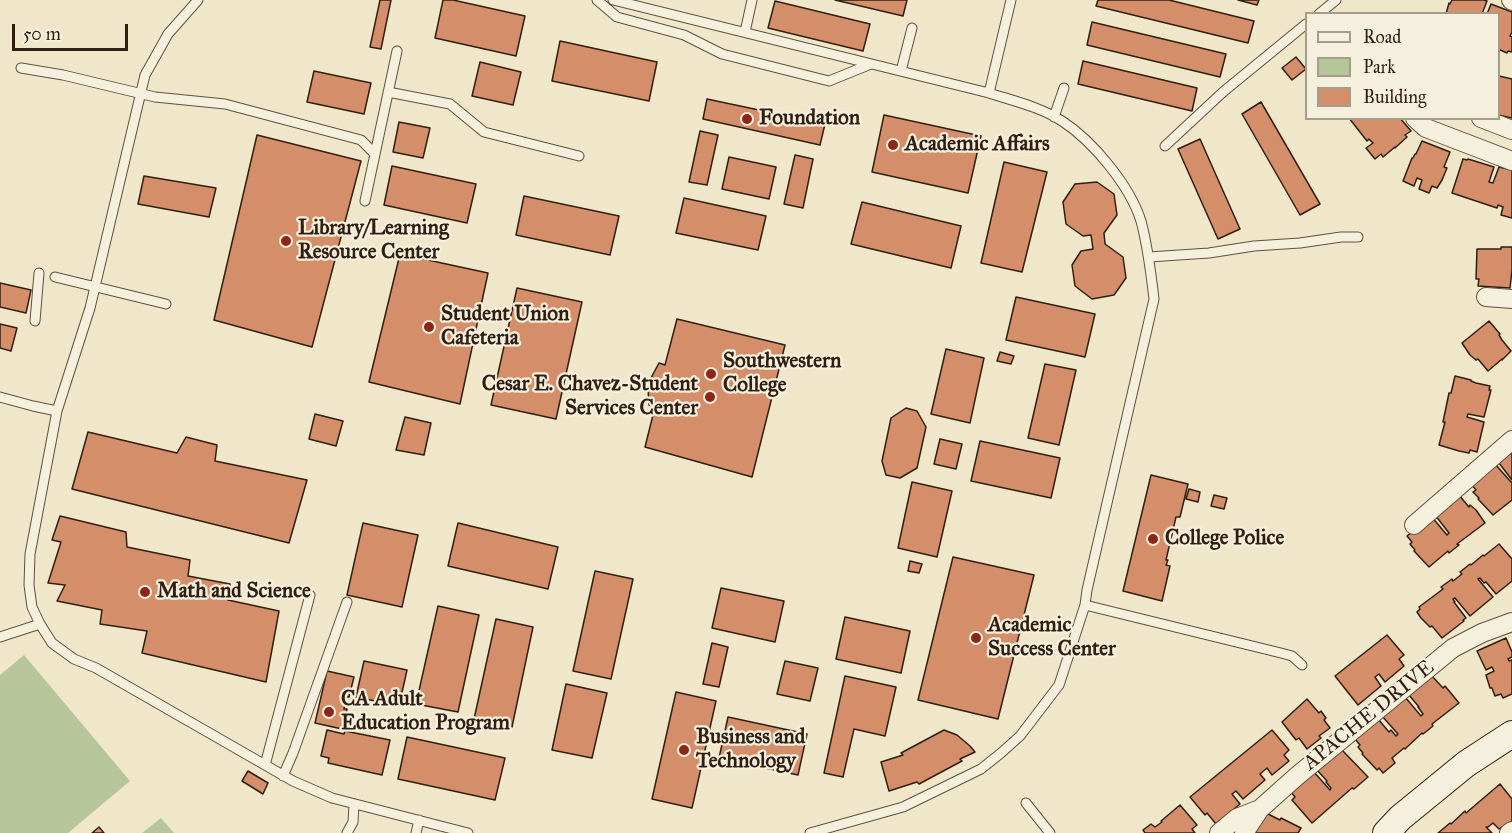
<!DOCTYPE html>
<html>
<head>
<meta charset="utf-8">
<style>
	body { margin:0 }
	#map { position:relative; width:1512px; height:833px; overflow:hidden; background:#f0e7ca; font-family:"IM FELL Great Primer",serif }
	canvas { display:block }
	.legend { position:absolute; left:1305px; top:12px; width:195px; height:108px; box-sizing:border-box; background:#f5efdd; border:2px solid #a69c8b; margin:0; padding:8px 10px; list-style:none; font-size:18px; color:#301f11 }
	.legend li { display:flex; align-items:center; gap:12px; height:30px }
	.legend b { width:30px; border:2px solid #a69c8b }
	.scale { position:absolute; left:12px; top:24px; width:116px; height:27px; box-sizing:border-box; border:3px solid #301f11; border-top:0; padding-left:8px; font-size:18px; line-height:21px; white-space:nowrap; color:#301f11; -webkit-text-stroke:4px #f5efdd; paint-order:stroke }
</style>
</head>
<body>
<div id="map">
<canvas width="1512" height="833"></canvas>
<ul class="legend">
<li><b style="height:8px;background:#f5efdd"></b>Road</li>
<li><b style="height:16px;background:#b6c69a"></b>Park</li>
<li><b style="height:16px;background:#d48e6a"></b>Building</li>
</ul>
<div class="scale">50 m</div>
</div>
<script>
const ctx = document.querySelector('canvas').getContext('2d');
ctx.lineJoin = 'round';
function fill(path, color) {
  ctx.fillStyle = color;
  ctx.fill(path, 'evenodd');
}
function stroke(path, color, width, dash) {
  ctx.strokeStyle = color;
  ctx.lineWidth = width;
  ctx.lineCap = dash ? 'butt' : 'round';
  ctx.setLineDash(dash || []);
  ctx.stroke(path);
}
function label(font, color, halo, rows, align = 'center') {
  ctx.font = font + ' "IM FELL Great Primer",serif';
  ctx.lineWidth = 4.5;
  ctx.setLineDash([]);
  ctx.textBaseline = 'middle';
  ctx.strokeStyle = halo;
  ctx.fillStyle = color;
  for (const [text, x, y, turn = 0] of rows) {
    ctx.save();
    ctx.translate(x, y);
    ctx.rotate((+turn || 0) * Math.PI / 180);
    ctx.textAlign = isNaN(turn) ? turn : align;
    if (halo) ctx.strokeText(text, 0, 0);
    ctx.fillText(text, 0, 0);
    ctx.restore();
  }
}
fill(new Path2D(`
	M24,655l106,126 -62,52h-68v-158z
	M161,818l13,15h-32z`), '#b6c69a');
const building = new Path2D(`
	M380,0h11l-10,49 -11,-2z
	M443,0h10l72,16 -9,40 -81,-18z
	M835,0h72l-4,16z
	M1098,0h71l85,21 -6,22 -152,-37z
	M1238,0h21l-2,5z
	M1452,0h32l3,1 -5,13h-36l3,-11 1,1z
	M775,1l95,23 -7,27 -95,-23z
	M1491,4l21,8v20l-2,4 2,1v15l-4,-1 -1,2 -9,-4v-35h-11z
	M1092,22l134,32 -6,23 -133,-32z
	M560,41l97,21 -8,39 -97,-20z
	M1296,57l10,12 -14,11 -10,-12z
	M1083,61l114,27 -5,23 -114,-27z
	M480,62l41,10 -8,33 -41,-9z
	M314,71l57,12 -7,31 -57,-12z
	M1499,76l13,3v39l-14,-3z
	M707,99l118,25 -5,21 -117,-26z
	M1261,102l59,102 -20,11 -58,-101z
	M884,115l97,21 -13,57 -96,-21z
	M1349,118h51l11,13 -6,4 2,2 -12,11v-1l-12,10 -2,-3 -6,5 -9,-11 7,-5 -4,-4 -2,2z
	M399,122l31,6 -7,30 -30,-6z
	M700,131l18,4 -11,50 -18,-3z
	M257,135l104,26 -49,186 -98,-27z
	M1200,139l40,90 -22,10 -40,-90z
	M1422,141l28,11 -6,15 3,1 -5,12 -5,8 -5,-2 -3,7 -10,-4 3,-9 -5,-2 -3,8 -11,-5 9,-23h1l2,-4h1z
	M795,155l18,4 -10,49 -19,-4z
	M729,157l47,10 -7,32 -47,-10z
	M1463,159l4,1 1,-1 26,8 -5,15 4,1 6,-16 13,3v48l-11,-3 2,-8 -5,-2 -1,3 -45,-15z
	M1004,162l43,10 -25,100 -41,-9z
	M392,166l84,18 -9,39 -83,-18z
	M144,176l72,12 -7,29 -71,-13z
	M1097,182l17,12 3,21 -13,18 1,11 18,13 3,21 -12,17 -22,4 -17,-13 -3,-21 9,-14 12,-2 -2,-14 -8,1 -17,-12 -3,-22 12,-18z
	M524,196l95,20 -9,39 -94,-20z
	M684,198l82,18 -8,34 -82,-17z
	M862,202l99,24 -10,42 -100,-24z
	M1501,247h11v23l-2,18 -32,-2 1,-7h-3l1,-30h24z
	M400,254l88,19 -28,131 -91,-22z
	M0,283l31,7 -5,23 -26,-6z
	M517,288l65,14 -26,117 -65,-14z
	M1016,297l79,17 -10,43 -79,-17z
	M677,319l108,26 -33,132 -107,-30 10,-40 -6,-2 -1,-16 4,-13 7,-13 6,2z
	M1489,321l11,13 -1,1 3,5 9,11 -9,9v-1l-14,12 -10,-12 -2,1 -6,-5 -8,-12z
	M0,324l17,4 -6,23 -11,-3z
	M946,349l38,9 -14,65 -39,-9z
	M1000,352l14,4 -3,8 -14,-3z
	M1045,364l31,6 -17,75 -31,-7z
	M1455,376l16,4v1l5,2 14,3 -1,4h2l-7,27 -16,-3 -1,3 17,5 -7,30 -7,-2 -1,3 -10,-2 -20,-6 6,-23h-2l6,-29h2z
	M906,408l11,3 9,16 -9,41 -17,10 -14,-3 -4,-14 9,-43z
	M315,414l28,7 -7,25 -27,-7z
	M405,417l26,6 -7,32 -28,-5z
	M88,432l89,21 9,-16 31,8 -2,16 92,19 -18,63 -217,-54z
	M940,439l22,5 -6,25 -22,-5z
	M980,441l80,17 -9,40 -80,-17z
	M1512,451v29l-13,-17z
	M1495,464l16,18h1v18l-19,15 -15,-16 1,-1 -6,-6 3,-2 -5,-6z
	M1151,475l37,9 -8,33h-4l-10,43h2l-2,5 4,1 -8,35 -39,-10z
	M912,482l40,9 -15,66 -39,-9z
	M1189,489l11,3 -2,10 -12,-3z
	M1458,494l11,13 1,-2 6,5 9,13 -28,21 2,1 -10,8 -1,-2 -19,16 -15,-16 1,-1 -5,-6 2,-2 -5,-6 24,-20 16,19 2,-2 -14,-18z
	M1214,495l13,3 -3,11 -13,-3z
	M60,516l66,16 1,15 63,13 -2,16 42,8 -2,16 51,11 -13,71 -124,-29 5,-22 -47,-7 2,-14 -45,-9 8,-16 -17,-2 13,-41 -9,-2z
	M363,523l55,12 -16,72 -55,-12z
	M458,523l100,24 -10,42 -100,-23z
	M1499,544l13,15v22l-16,13 -10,-12 -2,1 -4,-5 -2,1 15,18 -23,19 -15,-18 -2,1 2,3h-1l12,16 -3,2 1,1 -22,17 -10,-12 -2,1 -9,-9 -4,-6 3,-3 -1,-2 24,-18 -2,-2 11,-8 1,2 9,-7 -2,-2 10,-8 1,1 12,-10 1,1z
	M953,557l81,18 -36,144 -80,-19z
	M910,561l12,3 -3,9 -11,-2z
	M595,571l38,8 -22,100 -38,-8z
	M721,588l63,13 -9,41 -63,-14z
	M438,606l41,9 -21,97 -42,-8z
	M845,617l65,14 -9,42 -65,-14z
	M496,619l37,8 -21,100 -38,-8z
	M1387,635l17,20 -5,4 5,7 -19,16 -6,-8 -4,3 6,9 -23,19 -23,-29z
	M1506,638l6,14v5l-4,2 1,2 3,-1v34l-9,4 -2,-4 -6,2 -3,-8h-2l-4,-13 8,-4 -2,-4 -6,3 -9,-19z
	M712,643l16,4 -9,40 -16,-3z
	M364,661l43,9 -8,36 -43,-9z
	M785,661l33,7 -8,33 -33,-7z
	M327,671l27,6 -5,20h-3l-2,12h3l-5,20 -27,-6z
	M845,676l51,11 -11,49 -31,-7 -11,48 -19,-4z
	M1432,676l11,12 2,-2 14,17 -27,21 1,2 -10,8 -1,-1 -17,16 -1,-1 -12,10 3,5 -12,10 -4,-5 -2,2 -15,-16 1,-1 -5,-6 2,-2 -5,-6 23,-20 11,13 2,-2 5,6 2,-2 -16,-18 23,-19 16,19 2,-2 -5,-7h1l-10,-12z
	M566,684l41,9 -15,65 -40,-8z
	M676,692l40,9 -24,107 -40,-9z
	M1307,699l12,14 2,-2 5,7 -2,2 6,8 -11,8 2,2 -14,11 -8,-11 -3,2 -14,-18z
	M728,717l79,17 -9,41 -79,-17z
	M327,730l17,4 1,-3 45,9 -8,35 -54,-12 1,-5 -8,-2z
	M944,730l13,5 13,11 5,6 -15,7 2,2 -43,23 -2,-2 -28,9 -8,-29 22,-7 -2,-2z
	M1272,730l17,20 -5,5 5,6 -17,14 -5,-7 -7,6 5,6 -22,19 -7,-8 -4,3 8,10 -24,20 -9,-11 -2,2 -15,-18z
	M407,737l98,21 -10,42 -97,-21z
	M1341,749l27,28 -14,12 -2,-1 -40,35 -20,-23 3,-3 -5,-6 23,-20 17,19 1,-2 -5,-6 1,-1 -10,-11z
	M248,771l20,12 -5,11 -21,-13z
	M1500,784l12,15v22l-9,7 -1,-1 -3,2 -6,-6 -5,4h-2l6,6h-54l12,-10 1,1 14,-13 1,2z
	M1180,805l17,20 -5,4 3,4h-50l-2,-3 8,-6 4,3 7,-5 -1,-1z
	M1266,813l14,7 1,-2 20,10 -3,5h-43z
	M99,827l5,6h-12z`);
fill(building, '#d48e6a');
stroke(building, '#301f11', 1.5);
const lane = new Path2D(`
	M198,0l-30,34 -23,41 -55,233 -33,103 -27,143 -1,31 3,22 8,17 12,19 22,16 22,9 197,113 39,17 136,35
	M597,0l20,17 67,18 38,19 107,27 42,-17
	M613,0l376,93c25,8 51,14 73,28 31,20 68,65 79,100 7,26 10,52 13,78l-67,291 -2,15 -26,80 -39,51 -19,17 -20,16 -78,38 -93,26
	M1319,14l17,-14
	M745,32l7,-32
	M21,68l42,7 92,22 70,7 136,36 14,14
	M901,71l11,-43
	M388,92l62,12 34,28 95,24
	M989,93l22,-93
	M1054,117l10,-29
	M1165,146l58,-54 83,-68
	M365,201l32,-150
	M1149,257l60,-4 45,-7 46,-3 41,-6h17
	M55,277l111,27
	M35,321l4,-48
	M0,397l33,9 24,5
	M1085,605l196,48 11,3 10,9
	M0,637l40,-13
	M265,765l45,-170
	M283,776l10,-23 54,-151
	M1026,803l24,30
	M347,833l6,-11 1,-18
	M416,833l3,-13`);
const street = new Path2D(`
	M1511,0l1,1
	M1415,118l11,10 86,33
	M1481,118l31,12
	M1486,297l26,2
	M1414,525l98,-85
	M1219,833l18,-15 23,-9
	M1244,833l16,-24 37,-33 156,-128 29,-15 30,-11
	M1509,833l3,-2`);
const secondary = new Path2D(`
	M1386,833l14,-15 66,-54 46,-30`);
stroke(lane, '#60513f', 11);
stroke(street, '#60513f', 20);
stroke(secondary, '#301f11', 28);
stroke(lane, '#f5efdd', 9);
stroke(street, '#f5efdd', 18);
stroke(secondary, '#f5efdd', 26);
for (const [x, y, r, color] of [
	[747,119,6,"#8f2418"],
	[893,145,6,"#8f2418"],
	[286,241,6,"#8f2418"],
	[429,327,6,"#8f2418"],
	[711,374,6,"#8f2418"],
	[710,397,6,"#8f2418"],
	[1153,539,6,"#8f2418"],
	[145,592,6,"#8f2418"],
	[976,638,6,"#8f2418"],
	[329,712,6,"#8f2418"],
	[684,750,6,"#8f2418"]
]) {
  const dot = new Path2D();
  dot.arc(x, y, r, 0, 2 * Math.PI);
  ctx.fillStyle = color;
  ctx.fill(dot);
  stroke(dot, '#f5efdd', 2);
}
label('bold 21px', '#301f11', '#f5efdd', [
	["Foundation",759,119],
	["Academic Affairs",905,145],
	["Library/Learning",298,229],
	["Resource Center",298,253],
	["Student Union",441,315],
	["Cafeteria",441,339],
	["Southwestern",723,362],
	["College",723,386],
	["Cesar E. Chavez-Student",698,385,"right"],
	["Services Center",698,409,"right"],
	["College Police",1165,539],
	["Math and Science",157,592],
	["Academic",988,626],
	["Success Center",988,650],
	["CA Adult",341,700],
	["Education Program",341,724],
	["Business and",696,738],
	["Technology",696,762]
], 'left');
label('21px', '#301f11', '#f5efdd', [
	["APACHE DRIVE",1369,716,-39]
]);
</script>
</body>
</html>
